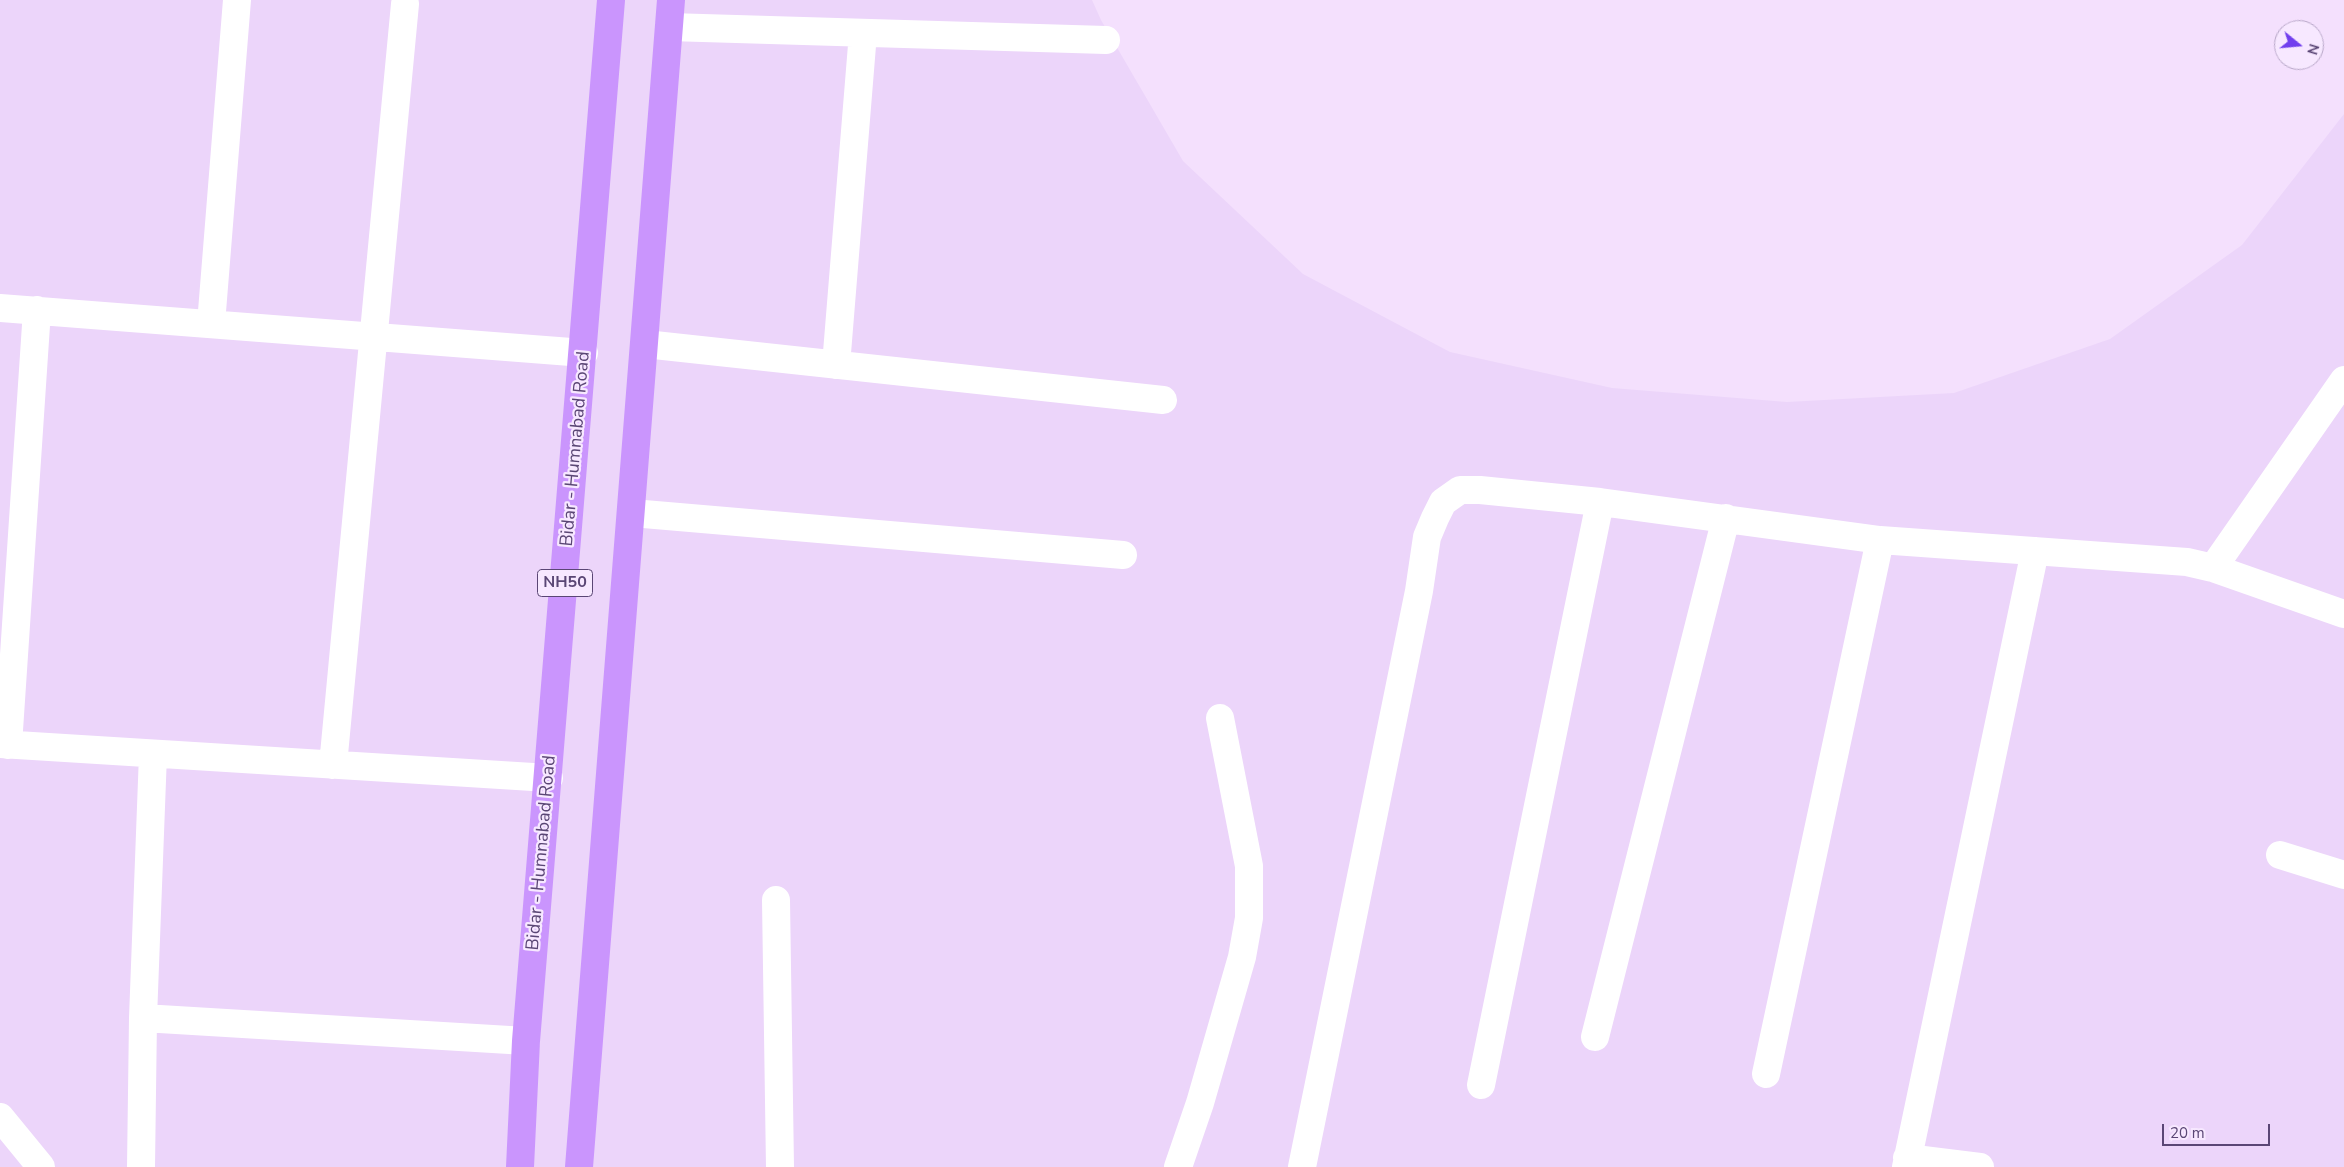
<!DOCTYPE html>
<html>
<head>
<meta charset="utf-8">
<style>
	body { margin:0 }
	#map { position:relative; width:2344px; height:1167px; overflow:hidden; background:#f4e0fd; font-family:"Nunito Sans",sans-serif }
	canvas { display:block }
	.north { position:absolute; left:2274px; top:20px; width:50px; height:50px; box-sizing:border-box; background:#f7e8ff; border:1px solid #b8a7c8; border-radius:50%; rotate:107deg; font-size:14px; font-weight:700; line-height:20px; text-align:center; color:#5a4675 }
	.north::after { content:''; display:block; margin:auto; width:18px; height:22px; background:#713fee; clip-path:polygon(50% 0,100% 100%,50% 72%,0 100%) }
	.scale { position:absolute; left:2162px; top:1124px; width:108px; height:22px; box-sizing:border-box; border:2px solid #5a4675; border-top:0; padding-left:6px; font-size:15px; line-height:18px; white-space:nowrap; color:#5a4675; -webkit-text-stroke:4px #f7e8ff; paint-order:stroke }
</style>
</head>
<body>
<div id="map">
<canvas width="2344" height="1167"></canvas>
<div class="north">N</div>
<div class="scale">20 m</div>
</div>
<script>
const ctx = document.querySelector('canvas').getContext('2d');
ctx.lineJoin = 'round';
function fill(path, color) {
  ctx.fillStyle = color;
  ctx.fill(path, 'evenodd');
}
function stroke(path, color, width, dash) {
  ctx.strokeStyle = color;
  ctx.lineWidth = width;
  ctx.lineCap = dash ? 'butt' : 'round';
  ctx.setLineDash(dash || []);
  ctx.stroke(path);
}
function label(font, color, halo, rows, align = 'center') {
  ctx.font = font + ' "Nunito Sans",sans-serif';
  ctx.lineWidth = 4.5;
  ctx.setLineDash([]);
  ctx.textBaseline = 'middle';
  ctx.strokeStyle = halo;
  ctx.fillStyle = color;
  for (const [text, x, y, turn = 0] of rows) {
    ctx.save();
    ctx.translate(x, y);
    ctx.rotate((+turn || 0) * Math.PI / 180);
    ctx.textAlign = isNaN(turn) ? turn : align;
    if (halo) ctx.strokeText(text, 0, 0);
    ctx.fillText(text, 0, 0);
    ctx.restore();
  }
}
fill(new Path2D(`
	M0,0h1092l9,20 82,141 120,113 147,78 162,36 175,14 167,-9 156,-54 132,-94 102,-131v1053h-2344z`), '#ecd5fa');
stroke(new Path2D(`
	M669,27l437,13
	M0,308l584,45
	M211,324l26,-324
	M645,344l518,56
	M836,365l27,-332
	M632,513l491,42
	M2213,568l131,-188
	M0,744l549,34
	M8,745l29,-435
	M333,765l72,-761
	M2280,855l64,20
	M776,900l4,267
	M143,1018l383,23
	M1595,1037l131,-519
	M1766,1074l114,-534
	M1481,1085l119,-583
	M0,1117l41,50
	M1907,1158l73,9
	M141,1167l2,-149 10,-264
	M1178,1167l22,-64 42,-146 7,-39v-52l-29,-148
	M1302,1167l117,-576 8,-54 8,-19 8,-16 17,-12h20l120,12 280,38 307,22 26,6 131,46
	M1906,1167l129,-616`), '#fff', 28);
stroke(new Path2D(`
	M520,1167l6,-126 85,-1041
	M579,1167l92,-1167`), '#ca95fd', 28);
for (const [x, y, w] of [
	[565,583,55]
]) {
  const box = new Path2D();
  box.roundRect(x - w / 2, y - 13.5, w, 27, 4);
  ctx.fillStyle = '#f7e8ff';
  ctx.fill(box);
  stroke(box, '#5a4675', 1);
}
label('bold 16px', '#5a4675', null, [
	["NH50",565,583]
]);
label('18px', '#5a4675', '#f7e8ff', [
	["Bidar - Humnabad Road",576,449,-85],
	["Bidar - Humnabad Road",542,853,-85]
]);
</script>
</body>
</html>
